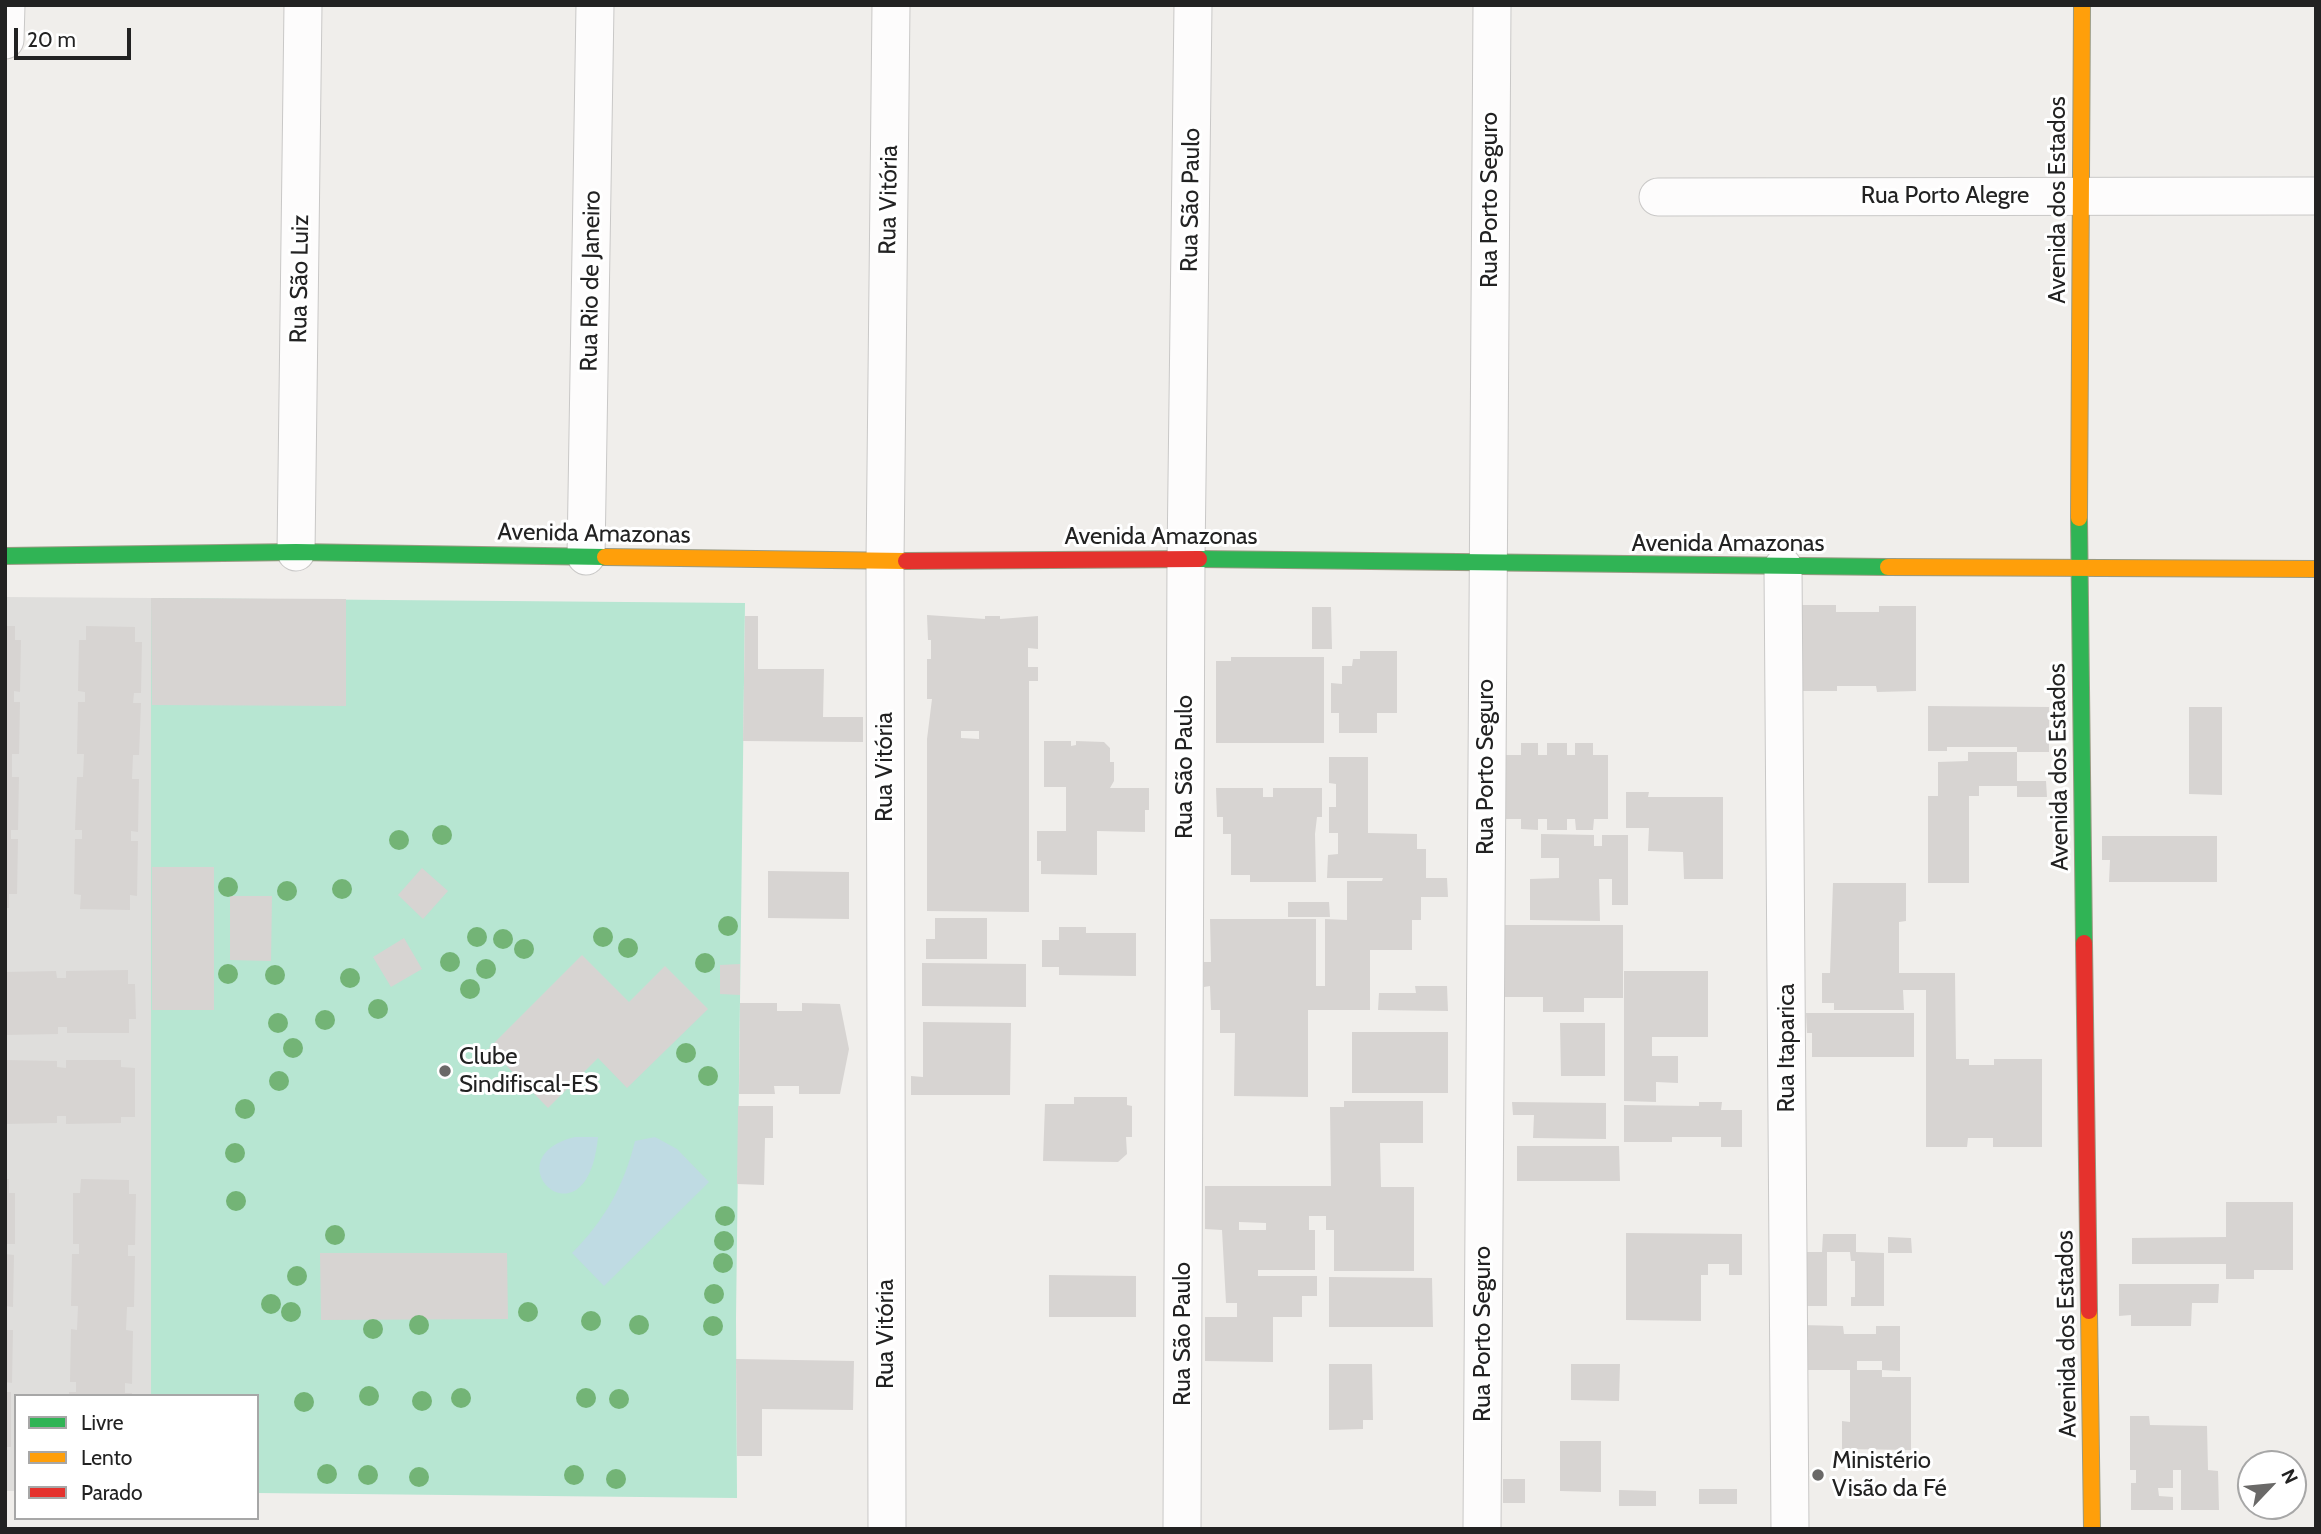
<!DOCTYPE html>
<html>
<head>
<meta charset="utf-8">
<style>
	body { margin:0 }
	#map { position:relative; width:2321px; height:1534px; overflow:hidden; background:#f0eeeb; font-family:Cabin,sans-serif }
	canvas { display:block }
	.frame { position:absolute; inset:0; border:7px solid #222; pointer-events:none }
	.legend { position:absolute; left:14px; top:1394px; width:245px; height:126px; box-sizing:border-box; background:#fff; border:2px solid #a7a7a7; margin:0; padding:9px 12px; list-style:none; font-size:21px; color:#222 }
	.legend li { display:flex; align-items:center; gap:14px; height:35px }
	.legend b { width:35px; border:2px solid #a7a7a7 }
	.north { position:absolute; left:2237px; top:1450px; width:70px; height:70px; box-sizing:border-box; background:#fff; border:2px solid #a7a7a7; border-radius:50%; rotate:64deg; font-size:19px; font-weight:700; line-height:28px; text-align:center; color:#222 }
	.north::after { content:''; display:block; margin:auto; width:24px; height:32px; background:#6a6968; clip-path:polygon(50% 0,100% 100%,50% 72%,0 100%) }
	.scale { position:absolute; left:14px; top:28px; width:117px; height:32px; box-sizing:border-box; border:4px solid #222; border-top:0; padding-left:9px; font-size:21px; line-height:24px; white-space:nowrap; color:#222; -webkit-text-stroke:5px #fff; paint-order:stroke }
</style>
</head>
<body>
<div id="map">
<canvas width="2321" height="1534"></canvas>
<div class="frame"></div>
<ul class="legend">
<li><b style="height:9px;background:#30b455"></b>Livre</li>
<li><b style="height:9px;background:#ff9f0a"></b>Lento</li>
<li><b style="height:9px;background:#e5322d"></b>Parado</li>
</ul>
<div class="north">N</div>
<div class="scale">20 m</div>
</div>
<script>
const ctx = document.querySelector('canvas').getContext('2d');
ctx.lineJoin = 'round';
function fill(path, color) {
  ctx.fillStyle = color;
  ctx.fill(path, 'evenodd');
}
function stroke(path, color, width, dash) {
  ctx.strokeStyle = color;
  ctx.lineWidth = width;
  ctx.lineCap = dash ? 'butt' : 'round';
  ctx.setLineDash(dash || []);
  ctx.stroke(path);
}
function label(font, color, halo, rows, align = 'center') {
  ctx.font = font + ' Cabin,sans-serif';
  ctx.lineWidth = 6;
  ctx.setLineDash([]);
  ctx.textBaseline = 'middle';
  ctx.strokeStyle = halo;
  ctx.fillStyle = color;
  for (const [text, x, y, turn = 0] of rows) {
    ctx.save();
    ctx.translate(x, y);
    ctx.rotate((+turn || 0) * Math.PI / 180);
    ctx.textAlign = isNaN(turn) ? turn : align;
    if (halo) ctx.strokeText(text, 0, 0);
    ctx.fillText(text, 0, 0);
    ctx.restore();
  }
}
fill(new Path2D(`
	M5,597l146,1v798h-135v95h-11z`), '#dfdedc');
fill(new Path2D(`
	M151,598l594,5 -9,715 1,180 -480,-5v-97h-106z`), '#b7e6d2');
fill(new Path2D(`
	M575,1137h23c-11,116 -110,21 -23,0z
	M655,1137l22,12 32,33 -105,104 -32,-33c32,-32 52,-67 63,-112z`), '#bfdbe3');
fill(new Path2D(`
	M151,598l195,1v107l-194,-1z
	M1801,605h35v7h43v-6h37v85l-39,1 -1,-6h-39v5h-36z
	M1312,607h19l1,42h-20z
	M927,615l58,4v-3h15v3l38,-3v33l-10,-1v19h10v14h-9v231l-102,-1v-172l5,-40h-5v-40h4v-19h-3zM961,731h18v8l-18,-1z
	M745,616h13v53h66l-1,48h40v25l-120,-1z
	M5,626h10v14h6l-1,52 -6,-1v11h6l-1,52h-7v23h7l-1,53h-7v9h7l-1,55h-8v14h-4z
	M86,626l49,1v15h7l-1,51h-7l-1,10h8l-2,52h-6l-1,24h7l-1,53 -7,-1v10h7l-1,55 -7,-1v15l-50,-1 1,-14 -7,-1 1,-55h7v-9h-7l2,-53h6l1,-23h-7l1,-52h7v-10l-7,-1 1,-51h7z
	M1360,651h37v62h-20v20h-38v-20h-8v-30l11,1v-18h10l1,-7h7z
	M1231,657h93v86h-108v-82h15z
	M1928,706l121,1v45h-32v-5h-70v4h-19z
	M2189,707h33v88l-33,-1z
	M1044,741h27v5l5,-1v-4l28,1 6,6v14h4v19l-4,7h39v22h-4v22l-48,-1v44l-56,-1v-13h-4v-30h29v-44h-22z
	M1521,743h17v12h9v-12h20v12h8v-12h18v12h15v64h-14l-1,11h-17l-1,-11h-8v11h-20v-11h-9v11l-17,-1v-10h-18v-64h18z
	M1968,752h49v29h29l1,16h-30v-11h-38v10h-10v87h-41v-87h10v-34l30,-1z
	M1329,757h39v76l49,1v15h9v29h21l1,19h-27v23h-9v30h-42v60h-62v87l-74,-1 1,-63h-15v-23h-9l-1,-24 -6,1v-25h7l-1,-43h106v67h9v-67l22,1v-39h35l1,-3h-56l1,-23 10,-1v-21h-9v-26h7v-23l-7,-1z
	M1216,788h47v9h10v-9h49v29h-5l-2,17 1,48h-66v-7h-19v-41h-8v-17h-6z
	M1626,792h23l-1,5h75v82h-39l-1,-27 -35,-1 1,-23h-23z
	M1541,834l53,1v11h8v-11h26v70h-16v-26h-13l1,42 -70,-1v-41l29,-1v-20h-18z
	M2102,836h115v46h-108l1,-22h-8z
	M152,867h62v143h-62z
	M422,868l26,23 -25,28 -25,-24z
	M768,871l81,1v47l-81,-1z
	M1833,883h73v38l-7,1v51h56l1,86h13v6h25v-6h48v88h-49v-9h-25l-1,9h-41v-157h-23l1,20h-70v-7h-12v-30h8z
	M230,896h42l-1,65 -41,-1z
	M1288,902h41l1,15h-42z
	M935,918h52v41h-61v-20h9z
	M1502,925h121v73h-39v14h-41v-15h-41z
	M1059,927h27v6h50v43l-77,-1v-8h-17v-27h17z
	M404,938l18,31 -31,18 -18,-30z
	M582,955l47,47 36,-36 43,43 -81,79 -29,-30 -50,50 -59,-60z
	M922,963l104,1v43l-104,-1z
	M740,964v31l-20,-1v-29z
	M128,970v14h7l1,35h-7v14h-62v-6h-9v7l-53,1v-63l51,-1 1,7h9v-7z
	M1624,971h84v66h-56v19h26v27l-22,-1v20l-32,-1z
	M1415,986h32l1,25 -70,-1 1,-17h37z
	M740,1003h37v8h25v-8l38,1 9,45 -9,45h-41v-8h-25l1,8h-36z
	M1806,1013h108v44h-102v-24h-5z
	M923,1022l88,1 -1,72h-99v-19l12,1z
	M1560,1023h45v53h-44z
	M1352,1032h96v61h-96z
	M5,1060l52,1v6l9,1v-8h55v7l14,1v49h-14v6l-55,1v-8h-9v7l-52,1z
	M1074,1097h53v8l5,1v31h-6l1,17 -9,8 -75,-1 2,-57h29z
	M1344,1101h79v42h-43l1,44h33v84h-80v-41h-8v-14h-17v14h6v40h-57v6h59v20h-15v21h-29v45l-68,-1v-44h32v-14h-11l-4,-73 -17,-1v-43h126l-1,-79h14zM1239,1222l27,1v7h-27z
	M1512,1102l94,1v36l-73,-1 1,-23h-21z
	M1699,1102h23l-1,8h21v37h-21v-10h-49v5h-48v-37l75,1z
	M738,1106h35v32h-8l-1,47 -27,-1z
	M1517,1146h102l1,35h-103z
	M5,1179h4v14h6v51h-10z
	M81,1179l48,1v14h7l-1,51h-7v11h7l-1,51h-7l-1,23 7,1 -1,53 -7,-1v10h7v3h-63v-4h7v-10h-6l1,-53 6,1 1,-24h-7l1,-52h7v-10h-6v-51h7z
	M2226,1202h67v68h-39v9h-28v-15h-94v-26l94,-1z
	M1626,1233l116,1v41h-13v-11h-21v11h-7v46l-75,-1z
	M1823,1234h33v18l28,1v53h-33v-9h4v-36h-4l-1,-9h-23v54h-20v-54h15z
	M1888,1237l23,1 1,15h-24z
	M320,1253h187l1,66 -187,1z
	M5,1254l9,1 -1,52 -8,-1z
	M1049,1275l87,1v41h-87z
	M1329,1277l103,1 1,49h-104z
	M2119,1284h100l-1,19h-26l-1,23h-60v-11l-12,1z
	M1800,1325l43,1 1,8h32v-8h24v45l-18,-1v-9h-25v9h25v7h29v73l-69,-1v-28l8,1v-52h-44z
	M5,1330h8l-1,53 -7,-1z
	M736,1359l118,2 -1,49 -91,-1v47h-25z
	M1329,1364h43l1,56h-10v9l-34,1z
	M1571,1364h49l-1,37 -48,-1z
	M5,1392h6v55h-6z
	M2130,1416h19l1,9 57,1 1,44 10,1 1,39h-38v-40h-8v18h-15l1,8 14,1v13h-42v-27h5v-13h-6z
	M1560,1441h41v51l-41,-1z
	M1503,1479h22v24h-22z
	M1699,1489h38v15h-38z
	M1619,1490l37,1v15h-37z`), '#d7d4d2');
const street = new Path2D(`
	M5,40l1,-35
	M1658,197l658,-1
	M296,552l7,-547
	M586,556l9,-551
	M1783,567l7,962
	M887,1529l-2,-968 6,-556
	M1182,1529l4,-970 7,-554
	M1482,1529l10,-1524`);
const fast = new Path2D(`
	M2079,518l5,425
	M5,556l291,-4 309,5
	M1199,559l689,8`);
const slow = new Path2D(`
	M2079,518l3,-513
	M605,557l301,4
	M1888,567l428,2
	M2089,1311l3,218`);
const jam = new Path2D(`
	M906,561l293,-2
	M2084,943l5,368`);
stroke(street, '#c9c8c7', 39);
stroke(fast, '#999a82', 18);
stroke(slow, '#999a82', 18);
stroke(jam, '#999a82', 18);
stroke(street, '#fdfcfc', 37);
stroke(fast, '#30b455', 16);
stroke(slow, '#ff9f0a', 16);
stroke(jam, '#e5322d', 16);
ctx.fillStyle = '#73b476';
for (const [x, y] of [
	[442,835],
	[399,840],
	[228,887],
	[342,889],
	[287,891],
	[728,926],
	[477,937],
	[603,937],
	[503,939],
	[628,948],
	[524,949],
	[450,962],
	[705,963],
	[486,969],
	[228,974],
	[275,975],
	[350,978],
	[470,989],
	[378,1009],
	[325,1020],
	[278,1023],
	[293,1048],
	[686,1053],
	[708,1076],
	[279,1081],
	[245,1109],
	[235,1153],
	[236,1201],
	[725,1216],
	[335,1235],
	[724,1241],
	[723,1263],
	[297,1276],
	[714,1294],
	[271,1304],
	[291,1312],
	[528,1312],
	[591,1321],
	[419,1325],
	[639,1325],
	[713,1326],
	[373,1329],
	[369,1396],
	[461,1398],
	[586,1398],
	[619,1399],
	[422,1401],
	[304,1402],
	[327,1474],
	[368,1475],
	[574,1475],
	[419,1477],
	[616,1479]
]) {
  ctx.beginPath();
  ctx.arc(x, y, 10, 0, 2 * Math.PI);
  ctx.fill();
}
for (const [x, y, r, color] of [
	[445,1071,7,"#6a6968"],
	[1818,1475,7,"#6a6968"]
]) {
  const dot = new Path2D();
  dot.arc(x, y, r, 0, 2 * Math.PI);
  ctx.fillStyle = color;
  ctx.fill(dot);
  stroke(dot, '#fff', 2.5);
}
label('24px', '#222', '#fff', [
	["Rua Porto Alegre",1945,196],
	["Rua Vitória",889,200,-89],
	["Rua São Paulo",1191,200,-89],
	["Rua Porto Seguro",1490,200,-90],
	["Avenida dos Estados",2058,200,-90],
	["Rua São Luiz",300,279,-89],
	["Rua Rio de Janeiro",591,281,-89],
	["Avenida Amazonas",594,534,1],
	["Avenida Amazonas",1161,537],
	["Avenida Amazonas",1728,544],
	["Rua Vitória",885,767,-90],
	["Rua São Paulo",1185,767,-90],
	["Rua Porto Seguro",1486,767,-90],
	["Avenida dos Estados",2059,767,-91],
	["Rua Itaparica",1787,1048,-90],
	["Rua Vitória",886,1334,-90],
	["Rua São Paulo",1183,1334,-90],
	["Rua Porto Seguro",1483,1334,-90],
	["Avenida dos Estados",2067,1334,-91]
]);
label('24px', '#222', '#fff', [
	["Clube",459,1057],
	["Sindifiscal-ES",459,1085],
	["Ministério",1832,1461],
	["Visão da Fé",1832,1489]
], 'left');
</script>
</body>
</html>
